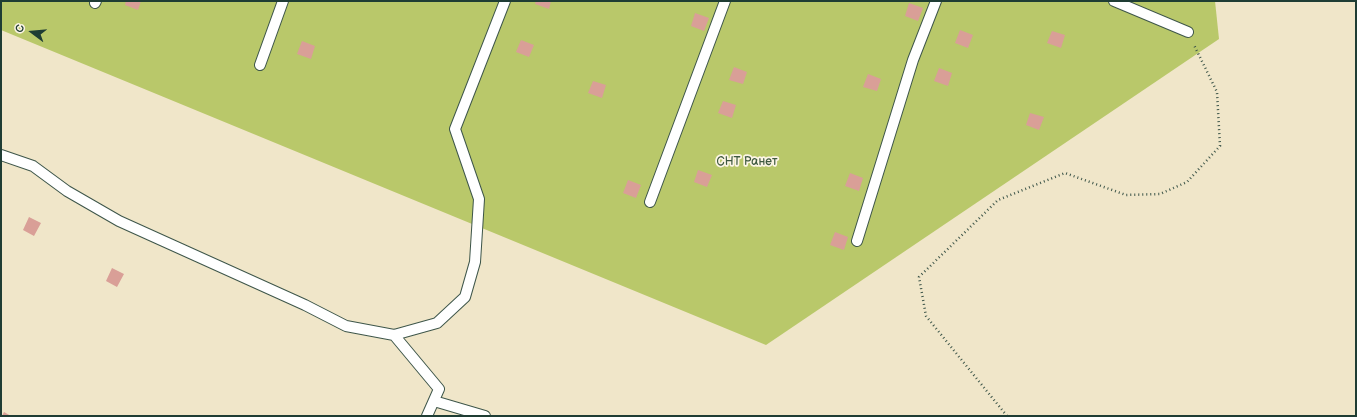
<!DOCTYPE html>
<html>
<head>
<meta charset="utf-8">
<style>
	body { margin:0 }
	#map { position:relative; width:1357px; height:417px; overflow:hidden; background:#f0e6c9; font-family:"Balsamiq Sans",sans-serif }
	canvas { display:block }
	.frame { position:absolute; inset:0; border:2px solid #1f3d34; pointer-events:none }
	.north { position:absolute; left:12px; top:12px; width:40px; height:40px; -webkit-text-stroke:3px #fcf5e5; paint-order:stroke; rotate:286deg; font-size:11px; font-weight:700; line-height:16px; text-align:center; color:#1f3d34 }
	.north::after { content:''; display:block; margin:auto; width:14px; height:18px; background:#1f3d34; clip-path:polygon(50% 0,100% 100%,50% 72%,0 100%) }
</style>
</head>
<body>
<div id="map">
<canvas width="1357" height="417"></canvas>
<div class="frame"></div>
<div class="north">С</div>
</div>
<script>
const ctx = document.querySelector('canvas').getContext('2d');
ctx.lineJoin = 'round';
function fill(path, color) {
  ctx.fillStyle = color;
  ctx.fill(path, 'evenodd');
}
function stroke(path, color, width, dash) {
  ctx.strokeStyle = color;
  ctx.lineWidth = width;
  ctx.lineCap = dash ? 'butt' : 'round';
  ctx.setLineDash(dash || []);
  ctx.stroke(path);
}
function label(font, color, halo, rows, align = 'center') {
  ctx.font = font + ' "Balsamiq Sans",sans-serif';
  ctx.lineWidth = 3.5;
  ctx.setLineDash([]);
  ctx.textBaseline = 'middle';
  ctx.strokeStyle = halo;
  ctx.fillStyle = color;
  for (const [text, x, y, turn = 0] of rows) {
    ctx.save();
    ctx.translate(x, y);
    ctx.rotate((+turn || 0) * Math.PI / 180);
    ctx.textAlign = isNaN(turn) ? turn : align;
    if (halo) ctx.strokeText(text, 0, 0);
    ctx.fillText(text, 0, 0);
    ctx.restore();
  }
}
fill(new Path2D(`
	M1,1h1214l4,38 -453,306 -765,-315z`), '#b9c86a');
fill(new Path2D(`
	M126,1h15l-3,9 -13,-5z
	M536,1h15l-2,8 -14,-5z
	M909,3l14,5 -5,13 -13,-5z
	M695,13l14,5 -5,13 -13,-5z
	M960,30l13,5 -5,13 -13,-5z
	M1052,31l13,4 -4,13 -14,-5z
	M521,40l13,5 -5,12 -13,-5z
	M302,41l13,5 -4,13 -14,-5z
	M734,67l13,5 -4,12 -14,-4z
	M939,68l13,5 -4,13 -14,-5z
	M868,74l13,5 -4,12 -14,-4z
	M593,81l13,4 -4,13 -14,-5z
	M723,101l13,4 -4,13 -14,-5z
	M1030,113l14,4 -5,13 -13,-5z
	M698,170l14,5 -5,12 -13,-5z
	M850,173l13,5 -4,13 -14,-5z
	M628,180l13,5 -5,13 -13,-5z
	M29,217l12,6 -7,13 -11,-6z
	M835,232l13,5 -4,13 -14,-5z
	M112,268l12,6 -7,13 -11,-6z
	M4,412l7,4h-9z`), '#d99f97');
const lane = new Path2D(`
	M1114,1l74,31
	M95,3l1,-2
	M260,65l23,-64
	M1,155l32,11 34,25 52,30 186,84 41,21 48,9 45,54 -12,27
	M650,202l75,-201
	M857,241l56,-181 23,-59
	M394,335l43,-12 28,-26 10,-35 4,-63 -24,-70 50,-128
	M434,401l51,15`);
stroke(lane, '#3e564a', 12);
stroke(new Path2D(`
	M1007,416l-81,-100 -7,-39 79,-77 67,-27 61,22 34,-1 27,-12 33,-36 -3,-54 -23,-47`), '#3e564a', 2.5, [1, 3]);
stroke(lane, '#fff', 10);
label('12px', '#3e593f', '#fcf5e5', [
	["СНТ Ранет",747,162]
]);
</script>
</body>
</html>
